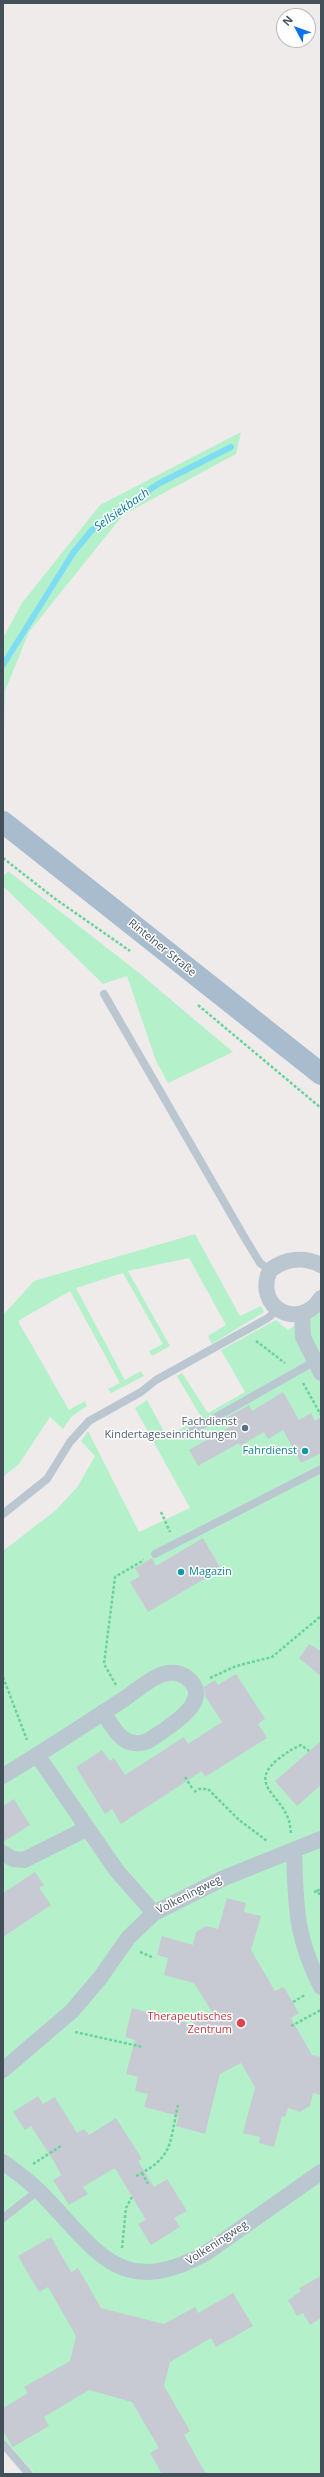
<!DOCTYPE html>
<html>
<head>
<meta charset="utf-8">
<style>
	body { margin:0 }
	#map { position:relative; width:324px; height:2477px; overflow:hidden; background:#efebeb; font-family:"Open Sans",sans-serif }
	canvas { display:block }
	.frame { position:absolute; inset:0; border:4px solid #43505a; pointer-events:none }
	.north { position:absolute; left:276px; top:8px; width:40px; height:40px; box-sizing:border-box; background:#fff; border:1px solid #b4b9bd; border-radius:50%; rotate:311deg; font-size:11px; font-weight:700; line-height:16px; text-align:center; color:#43505a }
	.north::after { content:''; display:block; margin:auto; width:14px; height:18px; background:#0b72e9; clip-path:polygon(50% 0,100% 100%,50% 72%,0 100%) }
</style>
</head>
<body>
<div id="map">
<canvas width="324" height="2477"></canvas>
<div class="frame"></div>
<div class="north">N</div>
</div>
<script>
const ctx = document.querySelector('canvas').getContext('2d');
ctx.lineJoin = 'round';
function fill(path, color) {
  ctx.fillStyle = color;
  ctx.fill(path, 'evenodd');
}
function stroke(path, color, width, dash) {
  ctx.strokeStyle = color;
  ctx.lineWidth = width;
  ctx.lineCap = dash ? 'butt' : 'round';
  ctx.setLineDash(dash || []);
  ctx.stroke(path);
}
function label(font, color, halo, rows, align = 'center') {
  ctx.font = font + ' "Open Sans",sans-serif';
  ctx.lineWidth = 3;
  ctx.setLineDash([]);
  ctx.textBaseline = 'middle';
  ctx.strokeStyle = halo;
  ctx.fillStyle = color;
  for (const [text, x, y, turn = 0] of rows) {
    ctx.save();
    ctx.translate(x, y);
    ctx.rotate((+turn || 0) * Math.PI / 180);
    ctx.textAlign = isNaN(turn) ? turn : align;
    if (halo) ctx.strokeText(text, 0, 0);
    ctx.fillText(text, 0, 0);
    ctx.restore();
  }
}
fill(new Path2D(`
	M241,432l-5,22 -113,61 -94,117 -24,59 -2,71v-124l19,-35 78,-98z
	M8,871l130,101 95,80 -65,31 -12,-22 -29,-85 -24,8 -100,-98v-10z
	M195,1234l45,82 21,-10 3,6 -52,32 -4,-8 18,-11 -37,-67 -61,13 42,75 -18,10 -3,-5 14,-7 -40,-71 -47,15 49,92 16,-9 3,5 -33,17 -3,-4 12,-6 -50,-92 -52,30 51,89 16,-9 2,5 -16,11 -8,12 -13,-12 -31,47 -16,13v-162l31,-34z
	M321,1306v1168h-286l-32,-36v-887l53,-41 22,-24 17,-30 -14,-15 7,-10 51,101 51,-24 -55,-100 12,-8 20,37 34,-20 -24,-41 5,-3 26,40 37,-21 -24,-42 55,-30 12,10z`), '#b4f1ca');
stroke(new Path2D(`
	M3,665l70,-112 19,-23 66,-46 73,-37`), '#7eddf2', 6);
fill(new Path2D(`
	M283,1392l16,28 12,-7 4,8 6,-4v36l-20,10 -18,-33 -15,9 -4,-7 -24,14 -1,-3 -41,23 -9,-16 41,-23 -6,-8 25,-14 3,6z
	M203,1538l18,31 -73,43 -18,-30 10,-6 -5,-8 17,-10 4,8z
	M309,1644l12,7v25l-22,-18z
	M236,1674l29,45 -7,5 9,14 -62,39 -3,-6 -81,53 -9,-15 -7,5 -29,-47 26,-17 8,11 4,-3 11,17 59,-38 4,7 34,-22 -17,-26 -1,-9 11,-7 3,5z
	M321,1741v44l-24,21 -22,-25z
	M14,1799l16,26 -27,17v-36z
	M35,1872l9,13 -5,3 12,17 -48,32v-44z
	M227,1898l19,5 -2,9 17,4 -10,34 24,41 8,-4 2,2 14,24 -8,5 21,37 9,2v38l-8,-2 -3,13 -10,6 -12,-4 -3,9 -3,-1 -8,31 -15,-4 1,-6 -17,-4 12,-46 -14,-24 -21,11 -15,60 -29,-8 3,-10 -35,-9 4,-13 -13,-3 3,-14 -12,-3 9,-34 -10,-3 7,-29 59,16 21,-12 -18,-29 -30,-8 4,-17 -11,-3 5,-19 31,9 3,-13 10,-6 12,3z
	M38,2096l5,8 12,-7 22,36 7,-4 5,6 27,-17 26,41 -4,2 16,26 13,-8 20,32 -13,7 6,9 -29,18 -13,-21 8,-4 -31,-52 -32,19 5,7 -19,11 -16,-25 8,-5 -6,-12 -24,-37 -6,4 -12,-18z
	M51,2237l20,35 7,-4 23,40 63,16 31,-17 3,6 35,-20 20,33 -37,21 -5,-9 -41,24 -6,24 26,45 -6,4 22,39h-44l-12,-21 9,-5 -27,-46 -43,-12 -45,27 5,9 -36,21 -2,-3 -8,-13v-23l25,-15 -4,-6 46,-26 6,-25 -28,-49 -9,5 -21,-36z
	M321,2276v42l-11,7 -7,-12 -6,3 -9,-16 13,-9 -2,-3z`), '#c7cad2');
stroke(new Path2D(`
	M3,858l51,40 76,53
	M198,1005l123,103
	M256,1341l29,22
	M303,1383l18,32
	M161,1512l9,20
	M3,1677l24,63
	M210,1678l26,-12 36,-9 49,-41
	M116,1685l-12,-21 11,-87 29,-17
	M185,1777l7,11
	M194,1792l5,-3h9l31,31 28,21
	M291,1833c-1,-5 -1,-11 -3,-15 -9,-24 -39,-34 -11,-58 8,-6 14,-11 24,-15l8,6
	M317,1891l4,-2
	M314,1892l3,-1 4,5
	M140,1952l14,6
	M293,2002l12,-7
	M291,2026l30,-16
	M75,2032l68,15
	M33,2164l28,-18
	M142,2173l6,11
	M136,2176c38,-19 33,-32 42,-71
	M122,2248l4,-40 6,-11`), '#6ad29c', 2.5, [3, 2]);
stroke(new Path2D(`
	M104,994l142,246 14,23 10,7
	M188,1433l129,-73
	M3,1514l44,-35 23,-37 19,-21 52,-29 15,-12 112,-62 10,-9
	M155,1554l166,-85
	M3,2218l36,-28
	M3,2444l26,30`), '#bbc7d0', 8);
stroke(new Path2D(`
	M321,1265c-18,-9 -36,-6 -51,5 -17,38 30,62 51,28
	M302,1313l1,24 18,36
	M103,1712c12,19 21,38 45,29 17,-12 70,-40 38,-64 -7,-5 -15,-5 -23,-3 -14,5 -27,17 -39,25 -29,19 -58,38 -87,56l80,116 37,42
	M3,1776l34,-21
	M294,1851c2,56 1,84 27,136
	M3,1853l10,6 11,1 62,-31
	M3,2070l69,-59 28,-33 28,-40 26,-25 70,-35 97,-39
	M3,2162c12,9 25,18 36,29 56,56 79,111 167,62l115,-81`), '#bbc7d0', 16);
stroke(new Path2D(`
	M3,822l318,252`), '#a8bcce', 22);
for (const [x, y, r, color] of [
	[245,1428,4,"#5c6f8a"],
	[305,1451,4,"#0f9aa8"],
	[181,1572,4,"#0f9aa8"],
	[241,2023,5,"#e0444e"]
]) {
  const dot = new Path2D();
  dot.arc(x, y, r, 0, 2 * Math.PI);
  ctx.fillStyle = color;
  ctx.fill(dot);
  stroke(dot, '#fff', 1.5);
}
label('11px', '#43505a', '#fff', [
	["Rintelner Straße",162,948,39],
	["Volkeningweg",189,1895,-27],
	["Volkeningweg",217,2243,-33]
]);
label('11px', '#4e5e75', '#fff', [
	["Fachdienst",237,1422],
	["Kindertageseinrichtungen",237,1435]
], 'right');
label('11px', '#0d838f', '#fff', [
	["Fahrdienst",297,1451],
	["Magazin",189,1572,"left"]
], 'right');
label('11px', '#be3a42', '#fff', [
	["Therapeutisches",232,2017],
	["Zentrum",232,2030]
], 'right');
label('italic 12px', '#037c96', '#fff', [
	["Sellsiekbach",122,510,-35]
]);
</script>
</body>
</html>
